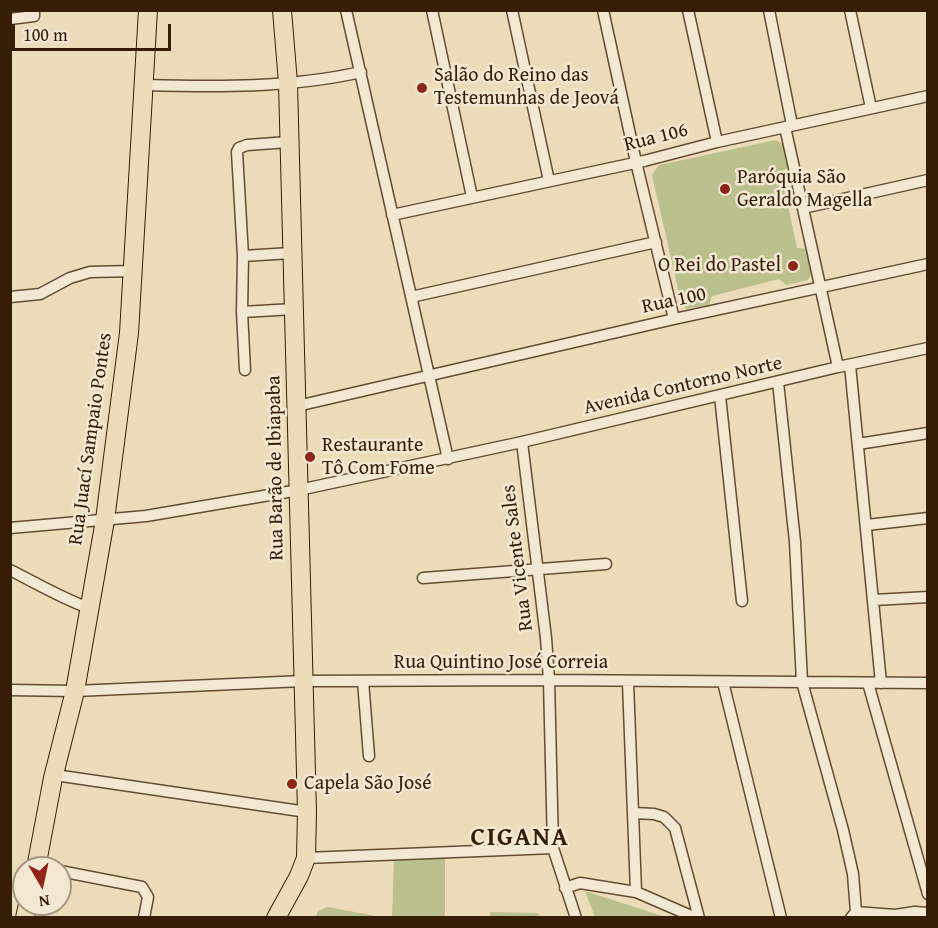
<!DOCTYPE html>
<html>
<head>
<meta charset="utf-8">
<style>
	body { margin:0 }
	#map { position:relative; width:938px; height:928px; overflow:hidden; background:#ecdcba; font-family:"Gentium Book Plus",serif }
	canvas { display:block }
	.frame { position:absolute; inset:0; border:12px solid #361d05; pointer-events:none }
	.north { position:absolute; left:12px; top:856px; width:60px; height:60px; box-sizing:border-box; background:#f3e8d2; border:2px solid #a79780; border-radius:50%; rotate:171deg; font-size:16px; font-weight:700; line-height:24px; text-align:center; color:#361d05 }
	.north::after { content:''; display:block; margin:auto; width:21px; height:27px; background:#8f2418; clip-path:polygon(50% 0,100% 100%,50% 72%,0 100%) }
	.scale { position:absolute; left:12px; top:24px; width:159px; height:27px; box-sizing:border-box; border:3px solid #361d05; border-top:0; padding-left:8px; font-size:18px; line-height:21px; white-space:nowrap; color:#361d05; -webkit-text-stroke:4px #f3e8d2; paint-order:stroke }
</style>
</head>
<body>
<div id="map">
<canvas width="938" height="928"></canvas>
<div class="frame"></div>
<div class="north">N</div>
<div class="scale">100 m</div>
</div>
<script>
const ctx = document.querySelector('canvas').getContext('2d');
ctx.lineJoin = 'round';
function fill(path, color) {
  ctx.fillStyle = color;
  ctx.fill(path, 'evenodd');
}
function stroke(path, color, width, dash) {
  ctx.strokeStyle = color;
  ctx.lineWidth = width;
  ctx.lineCap = dash ? 'butt' : 'round';
  ctx.setLineDash(dash || []);
  ctx.stroke(path);
}
function label(font, color, halo, rows, align = 'center') {
  ctx.font = font + ' "Gentium Book Plus",serif';
  ctx.lineWidth = 5;
  ctx.setLineDash([]);
  ctx.textBaseline = 'middle';
  ctx.strokeStyle = halo;
  ctx.fillStyle = color;
  for (const [text, x, y, turn = 0] of rows) {
    ctx.save();
    ctx.translate(x, y);
    ctx.rotate((+turn || 0) * Math.PI / 180);
    ctx.textAlign = isNaN(turn) ? turn : align;
    if (halo) ctx.strokeText(text, 0, 0);
    ctx.fillText(text, 0, 0);
    ctx.restore();
  }
}
fill(new Path2D(`
	M776,140l10,6 4,19 -9,8 16,75 11,1 5,22 -5,9 -22,5 -7,-6 -67,17 -3,9 -23,4 -5,-7 -29,-127 7,-10z
	M445,858v59l-53,1 2,-59z
	M585,891l80,26h-70z
	M328,907l53,10h-65l2,-6z
	M490,912l48,1 2,4h-50z`), '#bac08e');
const street = new Path2D(`
	M346,10l102,449
	M432,10l40,187
	M512,10l37,171
	M603,10l33,152 38,157
	M688,10l29,132
	M769,10l23,115
	M850,10l21,98
	M10,19l24,-3v-6
	M145,85c72,2 145,3 216,-13
	M785,127l53,240
	M803,208l125,-28
	M392,215l252,-54 73,-19 211,-46
	M243,256l48,-3
	M10,297l30,-3 30,-16 20,-6 44,-1
	M411,297l245,-55
	M242,312l52,-3
	M850,365l31,318
	M245,370l-3,-58 1,-56 -6,-104 2,-4 8,-3 42,-3
	M778,382l17,160 7,140 41,148 10,44 3,38 -5,6
	M720,396l22,205
	M297,406l377,-87 254,-55
	M522,442l24,196 3,42 4,168 23,70
	M858,444l70,-11
	M867,525l61,-7
	M10,528l136,-12 153,-26 223,-48 316,-75 90,-19
	M10,570c26,13 53,29 79,38
	M423,578l183,-14
	M874,600l54,-3
	M363,681l6,75
	M628,682l8,210
	M723,682l58,236
	M868,683l60,211
	M10,690l65,1 228,-10 246,-1 379,3
	M55,775l252,37
	M634,813l20,1 10,3 11,11 24,90
	M306,858l247,-10
	M60,871l82,16 6,10 -4,21
	M565,888l15,-5 56,9 60,26
	M856,912l39,3 20,-3 13,1`);
const primary = new Path2D(`
	M36,868l17,-90 22,-87 30,-171 24,-187 19,-323
	M25,918l3,-14
	M276,918l23,-42 7,-18 1,-46 -19,-729 -6,-73`);
stroke(street, '#644d32', 13);
stroke(primary, '#361d05', 20);
stroke(street, '#f3e8d2', 10);
stroke(primary, '#ecdcba', 18);
for (const [x, y, r, color] of [
	[422,88,6,"#8f2418"],
	[725,189,6,"#8f2418"],
	[793,266,6,"#8f2418"],
	[310,457,6,"#8f2418"],
	[292,784,6,"#8f2418"]
]) {
  const dot = new Path2D();
  dot.arc(x, y, r, 0, 2 * Math.PI);
  ctx.fillStyle = color;
  ctx.fill(dot);
  stroke(dot, '#f3e8d2', 2);
}
label('20px', '#361d05', '#f3e8d2', [
	["Salão do Reino das",434,76],
	["Testemunhas de Jeová",434,99],
	["Paróquia São",737,178],
	["Geraldo Magella",737,201],
	["O Rei do Pastel",781,266,"right"],
	["Restaurante",322,446],
	["Tô Com Fome",322,469],
	["Capela São José",304,784]
], 'left');
label('20px', '#361d05', '#f3e8d2', [
	["Rua 106",656,138,-14],
	["Rua 100",674,301,-12],
	["Avenida Contorno Norte",683,386,-13],
	["Rua Juací Sampaio Pontes",91,439,-82],
	["Rua Barão de Ibiapaba",276,468,-91],
	["Rua Vicente Sales",518,558,-97],
	["Rua Quintino José Correia",501,663]
]);
ctx.letterSpacing = '1.5px';
label('bold 26px', '#361d05', '#f3e8d2', [
	["CIGANA",520,838]
]);
ctx.letterSpacing = '0px';
</script>
</body>
</html>
